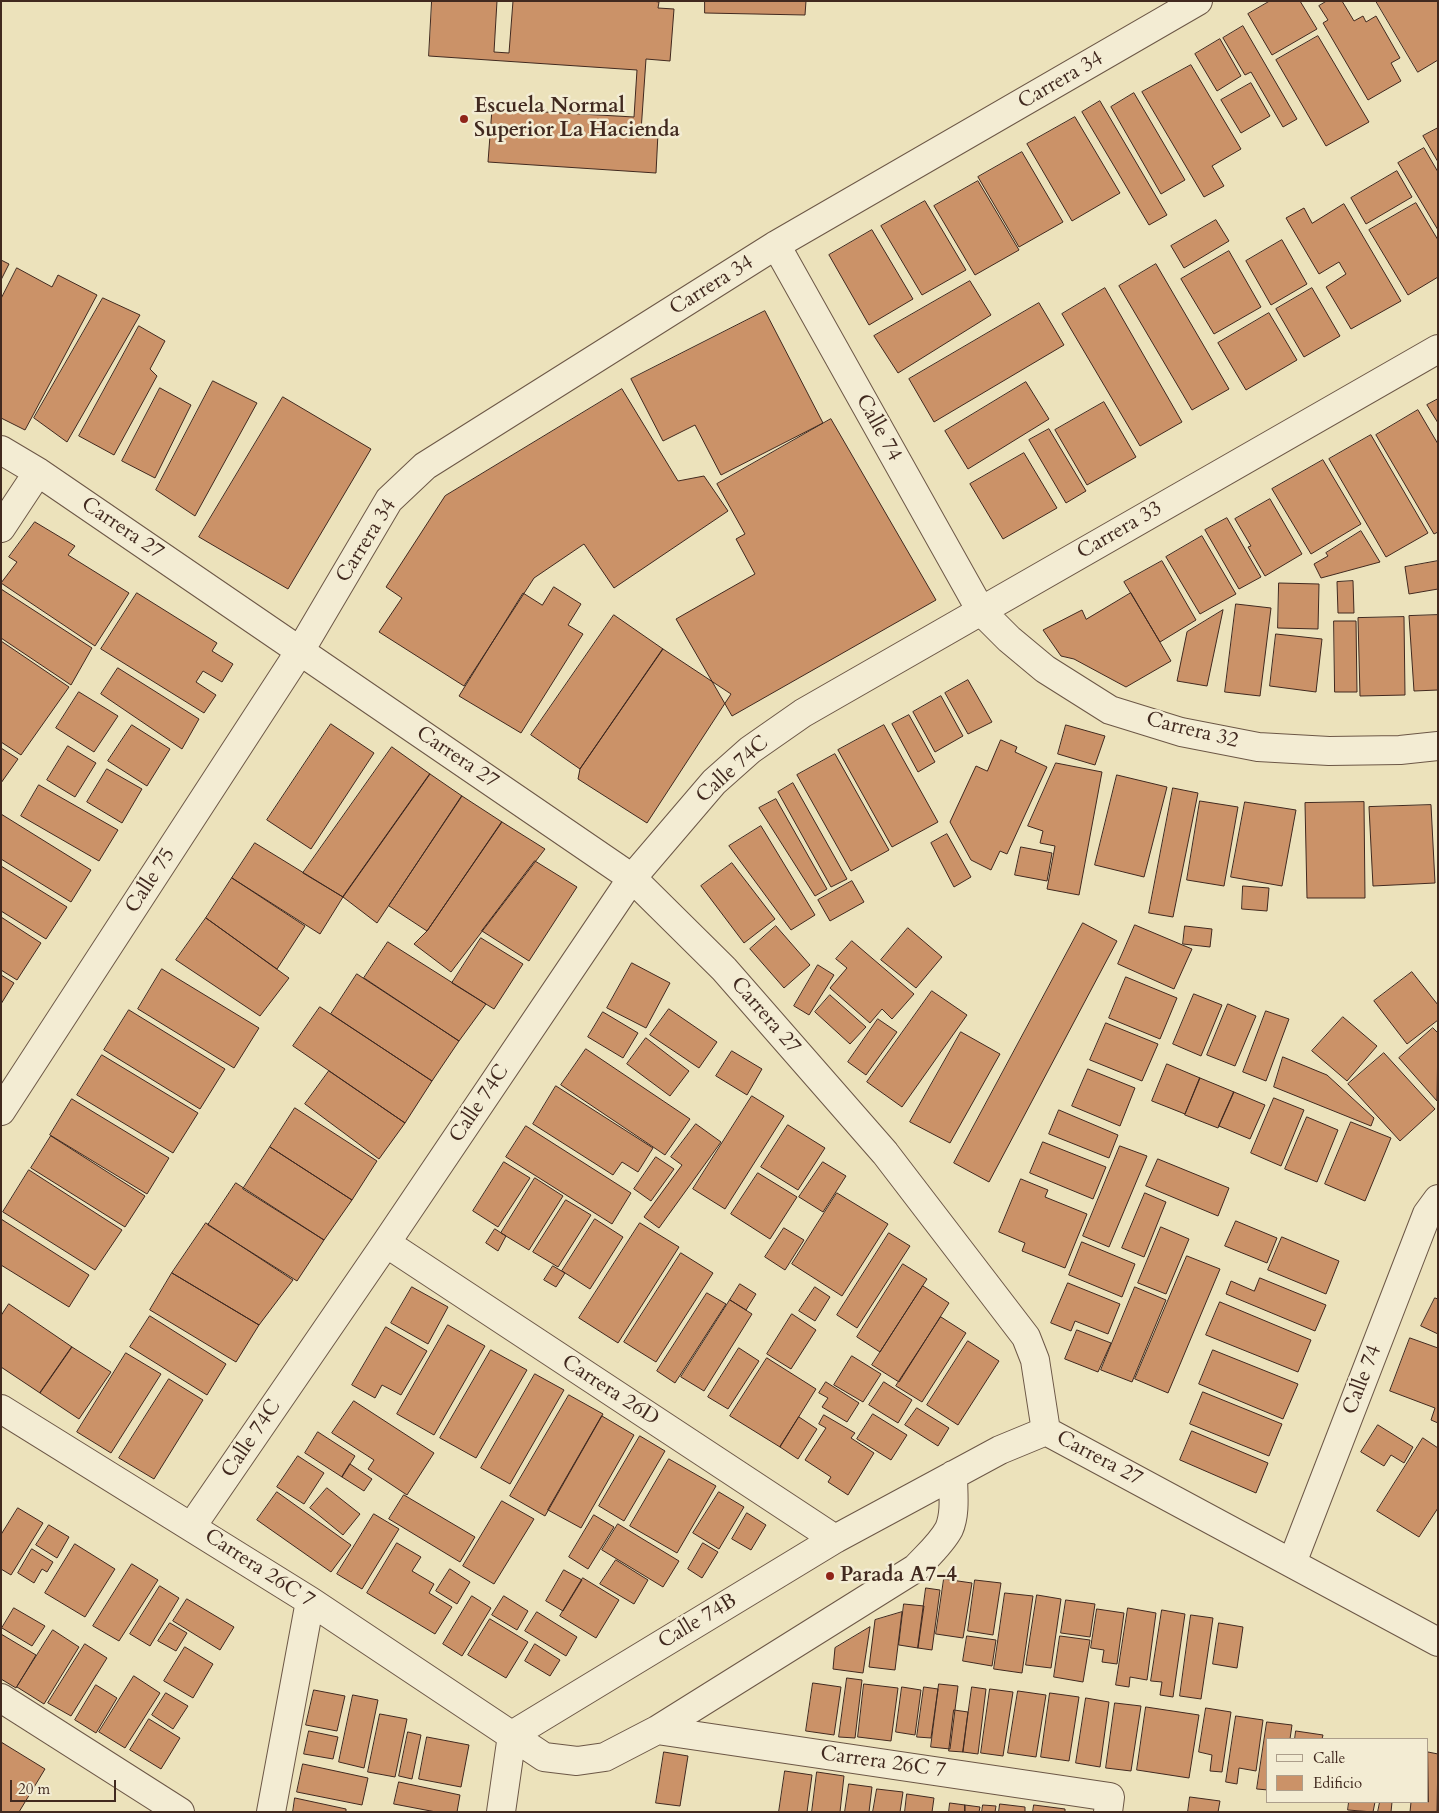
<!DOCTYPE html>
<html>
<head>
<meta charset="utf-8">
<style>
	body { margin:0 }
	#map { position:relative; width:1439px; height:1813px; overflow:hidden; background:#ece2bb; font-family:Cardo,serif }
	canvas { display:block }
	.frame { position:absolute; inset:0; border:2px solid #41291f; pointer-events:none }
	.legend { position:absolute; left:1266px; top:1738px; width:162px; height:65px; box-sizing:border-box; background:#f3ecd3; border:1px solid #ac9e8b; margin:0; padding:6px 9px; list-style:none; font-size:15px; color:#41291f }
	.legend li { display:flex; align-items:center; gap:10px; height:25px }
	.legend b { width:25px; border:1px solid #ac9e8b }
	.scale { position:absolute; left:10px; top:1780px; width:106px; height:22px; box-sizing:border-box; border:2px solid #41291f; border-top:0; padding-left:6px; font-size:15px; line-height:18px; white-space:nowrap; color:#41291f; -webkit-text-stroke:4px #f3ecd3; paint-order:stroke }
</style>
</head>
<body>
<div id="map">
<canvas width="1439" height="1813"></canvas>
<div class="frame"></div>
<ul class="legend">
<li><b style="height:6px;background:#f3ecd3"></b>Calle</li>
<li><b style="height:14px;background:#cb9268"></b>Edificio</li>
</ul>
<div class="scale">20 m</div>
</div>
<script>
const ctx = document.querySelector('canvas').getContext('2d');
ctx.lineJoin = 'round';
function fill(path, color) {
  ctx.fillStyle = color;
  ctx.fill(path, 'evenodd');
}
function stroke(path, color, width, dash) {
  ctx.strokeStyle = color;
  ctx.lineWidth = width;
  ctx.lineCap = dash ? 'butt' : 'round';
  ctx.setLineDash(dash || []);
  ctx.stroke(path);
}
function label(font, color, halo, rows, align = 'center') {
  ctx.font = font + ' Cardo,serif';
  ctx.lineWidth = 5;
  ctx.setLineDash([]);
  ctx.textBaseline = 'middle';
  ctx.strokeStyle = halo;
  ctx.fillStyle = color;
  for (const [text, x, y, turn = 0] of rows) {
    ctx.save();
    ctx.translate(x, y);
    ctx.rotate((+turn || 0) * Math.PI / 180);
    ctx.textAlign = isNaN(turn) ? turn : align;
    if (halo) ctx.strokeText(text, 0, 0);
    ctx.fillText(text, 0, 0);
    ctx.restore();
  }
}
const building = new Path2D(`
	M432,1h65l-3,51 15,1 4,-52h139l7,1 -1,6 16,1 -4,52 -24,-2 -5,72 17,2 -2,40 -168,-11 4,-53 142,8 3,-47 -208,-14z
	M705,1h101l-1,14 -100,-2z
	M1270,1h30l17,28 -45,26 -24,-41z
	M1327,1h15l12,20 9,-5 3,6 10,-6 24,42 -9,5 10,18 -33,19 -45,-77 5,-3 -9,-14z
	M1376,1h62v59l-20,12z
	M1243,26l54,93 -14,8 -32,-55 -6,3 -22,-37z
	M1318,36l51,86 -43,24 -50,-86z
	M1220,39l21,37 -24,15 -22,-37z
	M1191,65l50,84 -29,17 12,20 -20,11 -62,-105z
	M1251,83l19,33 -29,17 -20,-33z
	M1134,93l51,87 -24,14 -50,-87z
	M1100,101l67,114 -18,10 -67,-113z
	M1075,117l45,76 -48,28 -45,-77z
	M1438,128v34l-15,-26z
	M1424,148l14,24v58l-40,-67z
	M1022,152l41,70 -44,25 -41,-70z
	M1397,171l15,26 -46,27 -15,-26z
	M978,181l41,69 -44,25 -41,-69z
	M925,201l41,69 -44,25 -41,-69z
	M1416,203l22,37v37l-30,18 -39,-65z
	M1344,204l57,97 -50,28 -25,-42 20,-13 -7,-12 -20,12 -33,-56 18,-10 8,15z
	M1216,220l13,21 -45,27 -13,-22z
	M872,230l41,69 -44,26 -40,-70z
	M1282,240l25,44 -36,21 -25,-44z
	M1229,251l32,56 -47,27 -33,-55z
	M1,260l8,4 -8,16z
	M1156,264l73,125 -37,21 -73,-124z
	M17,268l35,19 6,-12 39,20 -72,135 -24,-12v-119z
	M970,281l21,34 -93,58 -24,-37z
	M1105,288l77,134 -42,24 -78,-132z
	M1312,288l28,48 -36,21 -28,-48z
	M103,298l37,17 -73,127 -33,-24z
	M1039,303l25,42 -130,77 -25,-43z
	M765,311l58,112 -102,52 -26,-50 -32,16 -32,-62z
	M1269,313l28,47 -51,30 -28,-47z
	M139,326l26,15 -15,28 7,7 -43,79 -35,-19z
	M213,381l44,22 -62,113 -39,-26z
	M1026,382l23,37 -81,50 -23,-38z
	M160,388l31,17 -36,73 -33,-17z
	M622,389l56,92 26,-5 24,35 -114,77 -30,-44 -50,34 -70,108 -85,-54 23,-34 -16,-11 59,-91z
	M283,397l88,52 -83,140 -89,-52z
	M1438,399v24l-11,-18z
	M1104,402l32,55 -49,28 -32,-55z
	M1418,410l20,34v88l-4,2 -58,-99z
	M831,419l105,181 -204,116 -56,-97 79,-45 -19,-35 9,-5 -28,-50z
	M1049,429l37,62 -20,12 -37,-63z
	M1371,435l57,98 -42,24 -57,-98z
	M1024,453l33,55 -54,31 -33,-55z
	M1323,460l38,64 -50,30 -39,-65z
	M1270,499l32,55 -37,22 -17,-29 3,-1 -16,-27z
	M1227,518l34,59 -22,12 -34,-59z
	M35,522l40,24 -7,9 61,38 -34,53 -94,-63 16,-21 -8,-5z
	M1361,531l19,31 -59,16 -7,-14 14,-8 -2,-3z
	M1202,536l34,58 -36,20 -34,-57z
	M1162,561l34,59 -36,22 -36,-60z
	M1438,561v28l-29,5 -4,-27z
	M1353,581l1,32h-16l-1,-31z
	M1279,583l40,1 -1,45 -40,-1z
	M554,587l27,17 -13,21 15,9 -62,99 -62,-37 64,-103 19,12z
	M1,589l91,59 -21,37 -70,-47z
	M137,593l80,50 -5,8 21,13 -11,18 -19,-11 -7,11 20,13 -12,18 -103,-64z
	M1131,593l40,68 -45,26 -52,-28 -13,-3 -18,-26 39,-20 4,9z
	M1236,604l35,4 -11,88 -35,-4z
	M1223,610l-16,76 -30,-5 10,-49z
	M614,615l49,34 -83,120 -49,-34z
	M1438,615v75l-24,1 -5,-75z
	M1404,617l1,78 -45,1 -2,-78z
	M1334,621h22l1,71h-22z
	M1276,634l46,5 -6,53 -46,-6z
	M1,641l68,46 -48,68 -20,-13z
	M663,649l68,45 -84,129 -69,-44 2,-10z
	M118,668l81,51 -17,30 -81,-55z
	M968,680l24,42 -24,12 -23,-41z
	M79,692l39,24 -24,36 -38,-24z
	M941,696l22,40 -28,16 -22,-40z
	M909,715l26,47 -17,10 -26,-48z
	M331,724l43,29 -63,96 -44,-29z
	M132,725l38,24 -23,37 -39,-25z
	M884,725l54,97 -46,25 -54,-97z
	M1066,725l39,11 -10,29 -37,-11z
	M1001,740l16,7 -2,5 32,15 -40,87 -7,-3 -9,19 -20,-10 -21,-38 26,-56 11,5z
	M68,746l28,17 -21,34 -28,-17z
	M392,747l38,27 -87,123 -40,-24z
	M1,748l17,11 -17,24z
	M835,754l54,96 -38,21 -54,-96z
	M1056,763l46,9 -23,123 -32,-6 8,-43 -15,-3 3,-12 -15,-5z
	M107,769l35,20 -20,34 -35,-21z
	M430,774l32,22 -85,127 -34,-26z
	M1117,775l50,12 -23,90 -49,-12z
	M793,783l54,96 -16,8 -53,-95z
	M39,785l79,45 -19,31 -78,-45z
	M1173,788l25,5 -25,124 -24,-4z
	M462,796l40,26 -75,109 -38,-25z
	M776,799l51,90 -12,7 -56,-88z
	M1200,801l38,6 -14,79 -37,-6z
	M1245,802l51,8 -14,76 -51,-9z
	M1364,802l1,96h-58l-2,-95z
	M1431,805l4,78 -62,3 -4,-79z
	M1,814l90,56 -20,32 -70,-43z
	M502,822l43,27 -94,123 -37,-28 13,-13z
	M761,826l54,89 -24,15 -62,-84z
	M947,834l24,43 -17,10 -23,-44z
	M255,843l88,54 -23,37 -88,-56z
	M1021,847l31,6 -5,28 -32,-6z
	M535,861l42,26 -48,74 -47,-30z
	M732,863l43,56 -31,24 -43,-57z
	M1,866l66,41 -21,32 -45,-28z
	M232,878l73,48 -28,43 -71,-51z
	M852,881l12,21 -34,19 -12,-21z
	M1243,886l26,2 -2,23 -25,-2z
	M1,917l40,26 -24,37 -16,-10z
	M206,918l83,60 -29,38 -84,-56z
	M1083,923l34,18 -128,241 -35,-19z
	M1135,925l57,24 -18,40 -56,-25z
	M776,926l34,39 -26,23 -34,-39z
	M1185,926l27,3 -2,18 -27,-3z
	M908,928l34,29 -26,31 -35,-28z
	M481,938l42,26 -29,45 -42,-26z
	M852,941l62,53 -22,25 -10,-10 -12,14 -40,-35 17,-20 -11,-9z
	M388,942l98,62 -27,37 -95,-63z
	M632,963l38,20 -24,45 -39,-20z
	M818,965l16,10 -25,40 -15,-9z
	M162,969l97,59 -25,40 -96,-59z
	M1412,972l26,33v15l-31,24 -33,-43z
	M357,974l102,67 -27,40 -101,-67z
	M1,975l13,8 -13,21z
	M1126,977l51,21 -17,41 -51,-21z
	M932,991l35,24 -65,92 -35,-25z
	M1194,994l28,11 -21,51 -28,-12z
	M830,995l36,32 -16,17 -35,-32z
	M1228,1004l28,12 -21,50 -28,-11z
	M320,1007l112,74 -27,42 -112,-77z
	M669,1009l48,33 -18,26 -49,-33z
	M129,1010l96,59 -25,40 -96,-59z
	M1266,1011l23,8 -23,62 -23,-9z
	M603,1012l35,21 -15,25 -35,-21z
	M1343,1017l34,29 -30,35 -35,-30z
	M878,1019l19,13 -31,43 -18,-13z
	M1106,1023l52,21 -16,37 -52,-21z
	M1433,1028l5,5 -1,68 -38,-43z
	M961,1032l39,22 -50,89 -40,-21z
	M646,1038l43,33 -19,25 -43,-32z
	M586,1049l104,70 -25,36 -104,-70z
	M732,1051l30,18 -15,26 -31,-19z
	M1384,1053l51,56 -35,32 -52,-57z
	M102,1055l96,58 -25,40 -96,-58z
	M1283,1057l44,18 47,43 -3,8 -97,-39z
	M1167,1064l33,14 -15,36 -33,-13z
	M1088,1069l47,19 -15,38 -48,-20z
	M329,1071l76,52 -26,36 -74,-55z
	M1200,1078l34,14 -16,36 -33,-13z
	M556,1086l97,62 -15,24 -16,-10 -9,13 -80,-51z
	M1234,1092l31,13 -15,34 -31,-13z
	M752,1096l32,20 -59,93 -32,-20z
	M1274,1098l30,12 -23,56 -30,-13z
	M72,1099l97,59 -22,36 -97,-59z
	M295,1108l82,53 -25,39 -82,-53z
	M1059,1110l59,25 -9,23 -60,-24z
	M1307,1117l31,13 -21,52 -32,-13z
	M1351,1122l40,16 -26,63 -40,-17z
	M696,1124l25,18 -62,86 -15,-11 38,-52 -11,-8z
	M788,1125l37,23 -27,42 -37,-23z
	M526,1126l105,67 -19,31 -106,-67z
	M51,1136l94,60 -20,31 -94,-59z
	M1043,1142l63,25 -13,32 -63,-26z
	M1120,1146l27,10 -38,91 -26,-11z
	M270,1147l82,53 -28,40 -81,-51z
	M656,1157l18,12 -23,32 -17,-12z
	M1158,1159l71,29 -11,28 -72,-30z
	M504,1162l26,16 -32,49 -25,-16z
	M823,1162l23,14 -23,36 -24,-15z
	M29,1170l93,60 -27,40 -92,-58z
	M758,1173l39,24 -27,42 -39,-25z
	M535,1178l28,18 -34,54 -28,-17z
	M1021,1179l27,11 -3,7 42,17 -22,54 -43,-17 3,-8 -26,-11z
	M236,1183l88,57 -27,41 -89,-56z
	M837,1193l51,31 -46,72 -50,-32z
	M1145,1193l21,9 -22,55 -22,-9z
	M566,1200l25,15 -33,52 -25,-15z
	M1,1219l88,56 -20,32 -68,-42z
	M595,1219l28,18 -33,52 -28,-18z
	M1236,1221l41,17 -10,25 -42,-17z
	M206,1223l87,57 -34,45 -87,-52z
	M640,1223l39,24 -61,96 -39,-25z
	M1161,1227l28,12 -23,55 -28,-11z
	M784,1228l20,12 -19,30 -20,-13z
	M495,1229l11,7 -8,15 -12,-8z
	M889,1233l21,13 -53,82 -20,-13z
	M1282,1237l57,24 -13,33 -58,-24z
	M1082,1242l53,22 -13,33 -53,-22z
	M681,1253l32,20 -57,89 -32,-20z
	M1187,1256l33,13 -52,124 -33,-14z
	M903,1264l24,15 -47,73 -23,-15z
	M553,1266l12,7 -9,14 -12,-7z
	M172,1273l87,52 -23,37 -86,-52z
	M1260,1278l66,27 -11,26 -89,-37 5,-13 23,10z
	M1068,1283l52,21 -12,30 -33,-13 -4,10 -20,-8z
	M740,1284l16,10 -10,16 -16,-10z
	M923,1286l26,17 -50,79 -27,-17z
	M412,1287l36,20 -20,37 -37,-21z
	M815,1287l15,10 -15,24 -16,-10z
	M1135,1287l31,13 -34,82 -31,-12z
	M707,1293l19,11 -51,79 -18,-12z
	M1435,1298l3,1v35l-17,-8z
	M730,1300l22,14 -48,77 -23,-14z
	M1220,1302l91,38 -13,32 -92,-37z
	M9,1304l63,43 -32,46 -39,-26v-51z
	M792,1314l24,16 -25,39 -24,-15z
	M150,1316l76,48 -19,31 -77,-48z
	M941,1317l25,16 -44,69 -26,-16z
	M448,1325l37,21 -51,89 -37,-21z
	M386,1327l41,24 -26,44 -19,-10 -7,13 -23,-13z
	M1077,1330l34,13 -13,29 -33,-13z
	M1410,1338l28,10v75l-7,-3 4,-12 -45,-17z
	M968,1341l31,20 -41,64 -31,-20z
	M72,1347l39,25 -32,47 -39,-26z
	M739,1348l20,13 -31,48 -20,-12z
	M491,1350l36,20 -51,88 -36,-20z
	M1213,1350l85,34 -15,35 -84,-35z
	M126,1353l35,21 -50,79 -34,-21z
	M852,1356l29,18 -18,28 -29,-17z
	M767,1358l49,31 -36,58 -50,-31z
	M535,1374l29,16 -54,94 -29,-16z
	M169,1379l34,21 -49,79 -35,-21z
	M826,1382l33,21 -12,19 -25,-15 6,-9 -9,-5z
	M884,1382l28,18 -14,23 -29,-18z
	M1203,1392l79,32 -13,32 -79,-32z
	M569,1395l34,19 -58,102 -35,-20z
	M354,1401l80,52 -27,42 -39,-26 6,-9 -42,-27z
	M917,1408l32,20 -11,18 -33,-21z
	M873,1414l34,21 -16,25 -34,-21z
	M824,1415l31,18 -4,5 23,15 -26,42 -20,-13 3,-5 -26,-17 21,-32 -7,-4z
	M602,1416l32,19 -53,93 -33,-18z
	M799,1417l18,12 -19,30 -18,-12z
	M1378,1425l35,22 -9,16 -13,-8 -7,11 -23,-14z
	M1192,1431l76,32 -12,30 -76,-33z
	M318,1432l37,24 -13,21 -37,-24z
	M640,1436l25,15 -41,70 -25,-15z
	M1423,1438l15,10v60l-19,29 -42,-26z
	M298,1456l26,17 -20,31 -27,-17z
	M669,1459l47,27 -39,67 -47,-27z
	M350,1464l22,15 -8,12 -22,-14z
	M327,1488l33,26 -17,21 -33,-27z
	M277,1492l74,53 -20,27 -74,-52z
	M719,1492l25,15 -25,42 -26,-16z
	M404,1495l71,42 -15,25 -71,-43z
	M502,1501l32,18 -40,65 -31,-18z
	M18,1508l25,15 -32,52 -10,-6v-34z
	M747,1513l19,12 -15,25 -19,-11z
	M374,1514l25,15 -37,60 -25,-15z
	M594,1515l20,12 -26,42 -19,-12z
	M618,1524l61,37 -16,26 -61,-37z
	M49,1525l20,12 -12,21 -21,-13z
	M397,1543l24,14 -9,14 22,13 -5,9 23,14 -17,27 -68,-41z
	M703,1543l15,9 -16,26 -14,-9z
	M75,1544l40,25 -30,48 -40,-24z
	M32,1549l21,13 -6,10 -5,-3 -8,14 -16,-10z
	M616,1560l32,20 -14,24 -34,-20z
	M132,1564l26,16 -39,61 -26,-15z
	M450,1569l20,13 -13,22 -21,-13z
	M564,1570l18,10 -19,31 -17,-10z
	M583,1578l36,22 -23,38 -36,-22z
	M944,1579l28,4 -9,55 -27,-4z
	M975,1580l26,3 -8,52 -25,-4z
	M160,1586l19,12 -29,48 -20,-12z
	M926,1588l14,2 -8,60 -14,-2z
	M1005,1593l28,3 -11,77 -28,-4z
	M1037,1595l24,4 -10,69 -25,-3z
	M472,1596l19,12 -29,48 -19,-12z
	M504,1596l24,15 -11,19 -25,-15z
	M187,1599l47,28 -14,23 -47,-29z
	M1066,1600l29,4 -5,33 -29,-4z
	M904,1604l20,2 -6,42 -19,-3z
	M14,1608l31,18 -13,20 -30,-18z
	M1128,1608l28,5 -9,67 -17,-3 -1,10 -13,-2z
	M1097,1609l27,4 -7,51 -15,-2 2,-12 -13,-2z
	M1162,1610l23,4 -12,83 -13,-2 2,-13 -11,-1z
	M537,1612l40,25 -11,19 -41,-25z
	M902,1612l-7,58 -26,-3 6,-47z
	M1191,1615l22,3 -12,81 -21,-3z
	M490,1619l38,23 -22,36 -38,-23z
	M170,1623l17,10 -11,18 -18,-10z
	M1219,1623l24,4 -6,41 -24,-4z
	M870,1627l-7,46 -30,-4 2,-21z
	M53,1630l26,17 -35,57 -27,-17z
	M1,1634l35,21 -20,33 -15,-9z
	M967,1636l29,4 -4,26 -29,-5z
	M1060,1636l30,4 -7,42 -29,-5z
	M85,1644l22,14 -36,58 -23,-13z
	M535,1644l25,16 -10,16 -25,-15z
	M185,1647l28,17 -20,34 -29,-17z
	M134,1676l26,17 -35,55 -26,-16z
	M847,1678l15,2 -7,58 -16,-1z
	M813,1683l28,4 -7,48 -28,-4z
	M864,1684l34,4 -7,53 -33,-4z
	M939,1684l19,2 -8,63 -19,-2z
	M96,1685l21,13 -21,35 -21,-13z
	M902,1687l19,3 -6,45 -19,-3z
	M924,1687l14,2 -7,49 -14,-1z
	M972,1687l14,2 -8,65 -15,-2z
	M990,1689l23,3 -10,64 -22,-3z
	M314,1690l31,6 -8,35 -31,-6z
	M1018,1691l28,4 -10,62 -28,-4z
	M166,1693l22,13 -15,23 -21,-14z
	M1050,1693l29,4 -10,64 -28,-4z
	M353,1695l25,5 -14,68 -25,-6z
	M1086,1698l23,4 -9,65 -24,-4z
	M1115,1703l26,3 -10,65 -25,-3z
	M1146,1707l53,8 -10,63 -52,-8z
	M1206,1708l25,4 -9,60 -12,-1 2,-16 -13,-3z
	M954,1710l14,2 -5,40 -14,-1z
	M380,1714l27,5 -12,58 -27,-5z
	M1236,1716l27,4 -7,51 -17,-3 -2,16 -11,-2z
	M149,1719l31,19 -19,31 -31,-19z
	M1267,1722l25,3 -2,14h-22v51l-11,-1z
	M309,1731l29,6 -5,22 -29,-5z
	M1296,1731l27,4 -1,4h-27z
	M408,1732l13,3 -9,44 -13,-3z
	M427,1737l42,8 -8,42 -42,-8z
	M1,1742l44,27 -26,43h-18z
	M664,1752l24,4 -8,50 -24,-3z
	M1428,1752l10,2 -1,58h-27l1,-10h17z
	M303,1764l65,14 -6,27 -65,-13z
	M785,1771l27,4 -5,37h-28z
	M817,1772l27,4 -4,36h-28z
	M399,1782l61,13 -3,17h-21l-42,-8z
	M849,1784l23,3 -3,25h-24z
	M877,1789l26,3 -3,20h-27z
	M907,1794l27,4 -2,14h-27z
	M1190,1797l30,4 -2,11h-30z
	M295,1798l51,11v3h-53z
	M1349,1802h26l-2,10 -25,-2z
	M1380,1802h12l-1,10h-13z
	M950,1803l15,2v7h-16z
	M1000,1804l25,3v5h-26z
	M965,1805l15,2 -1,5h-14z
	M983,1805l13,1 -1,6h-13z
	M1034,1805l31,4v3h-32z`);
fill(building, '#cb9268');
stroke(building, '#41291f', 1);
const minor = new Path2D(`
	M776,245l205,366 28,28 36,30 65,41 71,22 77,15 71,4 71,-1 38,-4
	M1,450l37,22 594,406 92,91 161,184 141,184 9,23 11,71
	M1,528l37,-56
	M1,1111l299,-460 89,-151 36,-34 351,-221 422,-244
	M386,1243l449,296
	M1,1409l309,192 234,156 33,4 28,-4 52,-27 259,-162c11,-12 25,-24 33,-39 7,-16 4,-37 4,-54
	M1046,1431l392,211
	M192,1526l194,-283 246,-365 82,-96 36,-32 53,-37 635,-364
	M1292,1563l135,-349 11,-15
	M1,1698l179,114
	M657,1730l453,67 -2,15
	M512,1735l323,-196 165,-89 46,-19
	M271,1812l39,-211
	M501,1812l11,-77`);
stroke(minor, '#6c5746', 30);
stroke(minor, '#f3ecd3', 28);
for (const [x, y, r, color] of [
	[464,119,5,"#8f2418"],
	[830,1576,5,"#8f2418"]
]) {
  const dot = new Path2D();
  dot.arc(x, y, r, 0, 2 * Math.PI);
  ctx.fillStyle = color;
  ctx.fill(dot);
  stroke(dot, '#f3ecd3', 2);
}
label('21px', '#41291f', '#f3ecd3', [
	["Carrera 34",1061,81,-30],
	["Carrera 34",712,286,-32],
	["Calle 74",878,428,61],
	["Carrera 27",122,529,34],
	["Carrera 33",1120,531,-30],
	["Carrera 34",367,541,-58],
	["Carrera 32",1192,731,14],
	["Carrera 27",457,758,34],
	["Calle 74C",733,770,-42],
	["Calle 75",151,881,-57],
	["Carrera 27",765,1016,49],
	["Calle 74C",480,1104,-56],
	["Calle 74",1363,1380,-69],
	["Carrera 26D",610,1391,33],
	["Calle 74C",252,1439,-56],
	["Carrera 27",1099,1459,28],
	["Carrera 26C 7",259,1569,33],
	["Calle 74B",698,1622,-31],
	["Carrera 26C 7",883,1763,8]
]);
label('bold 21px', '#41291f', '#f3ecd3', [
	["Escuela Normal",474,107],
	["Superior La Hacienda",474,131],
	["Parada A7-4",840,1576]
], 'left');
</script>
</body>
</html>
